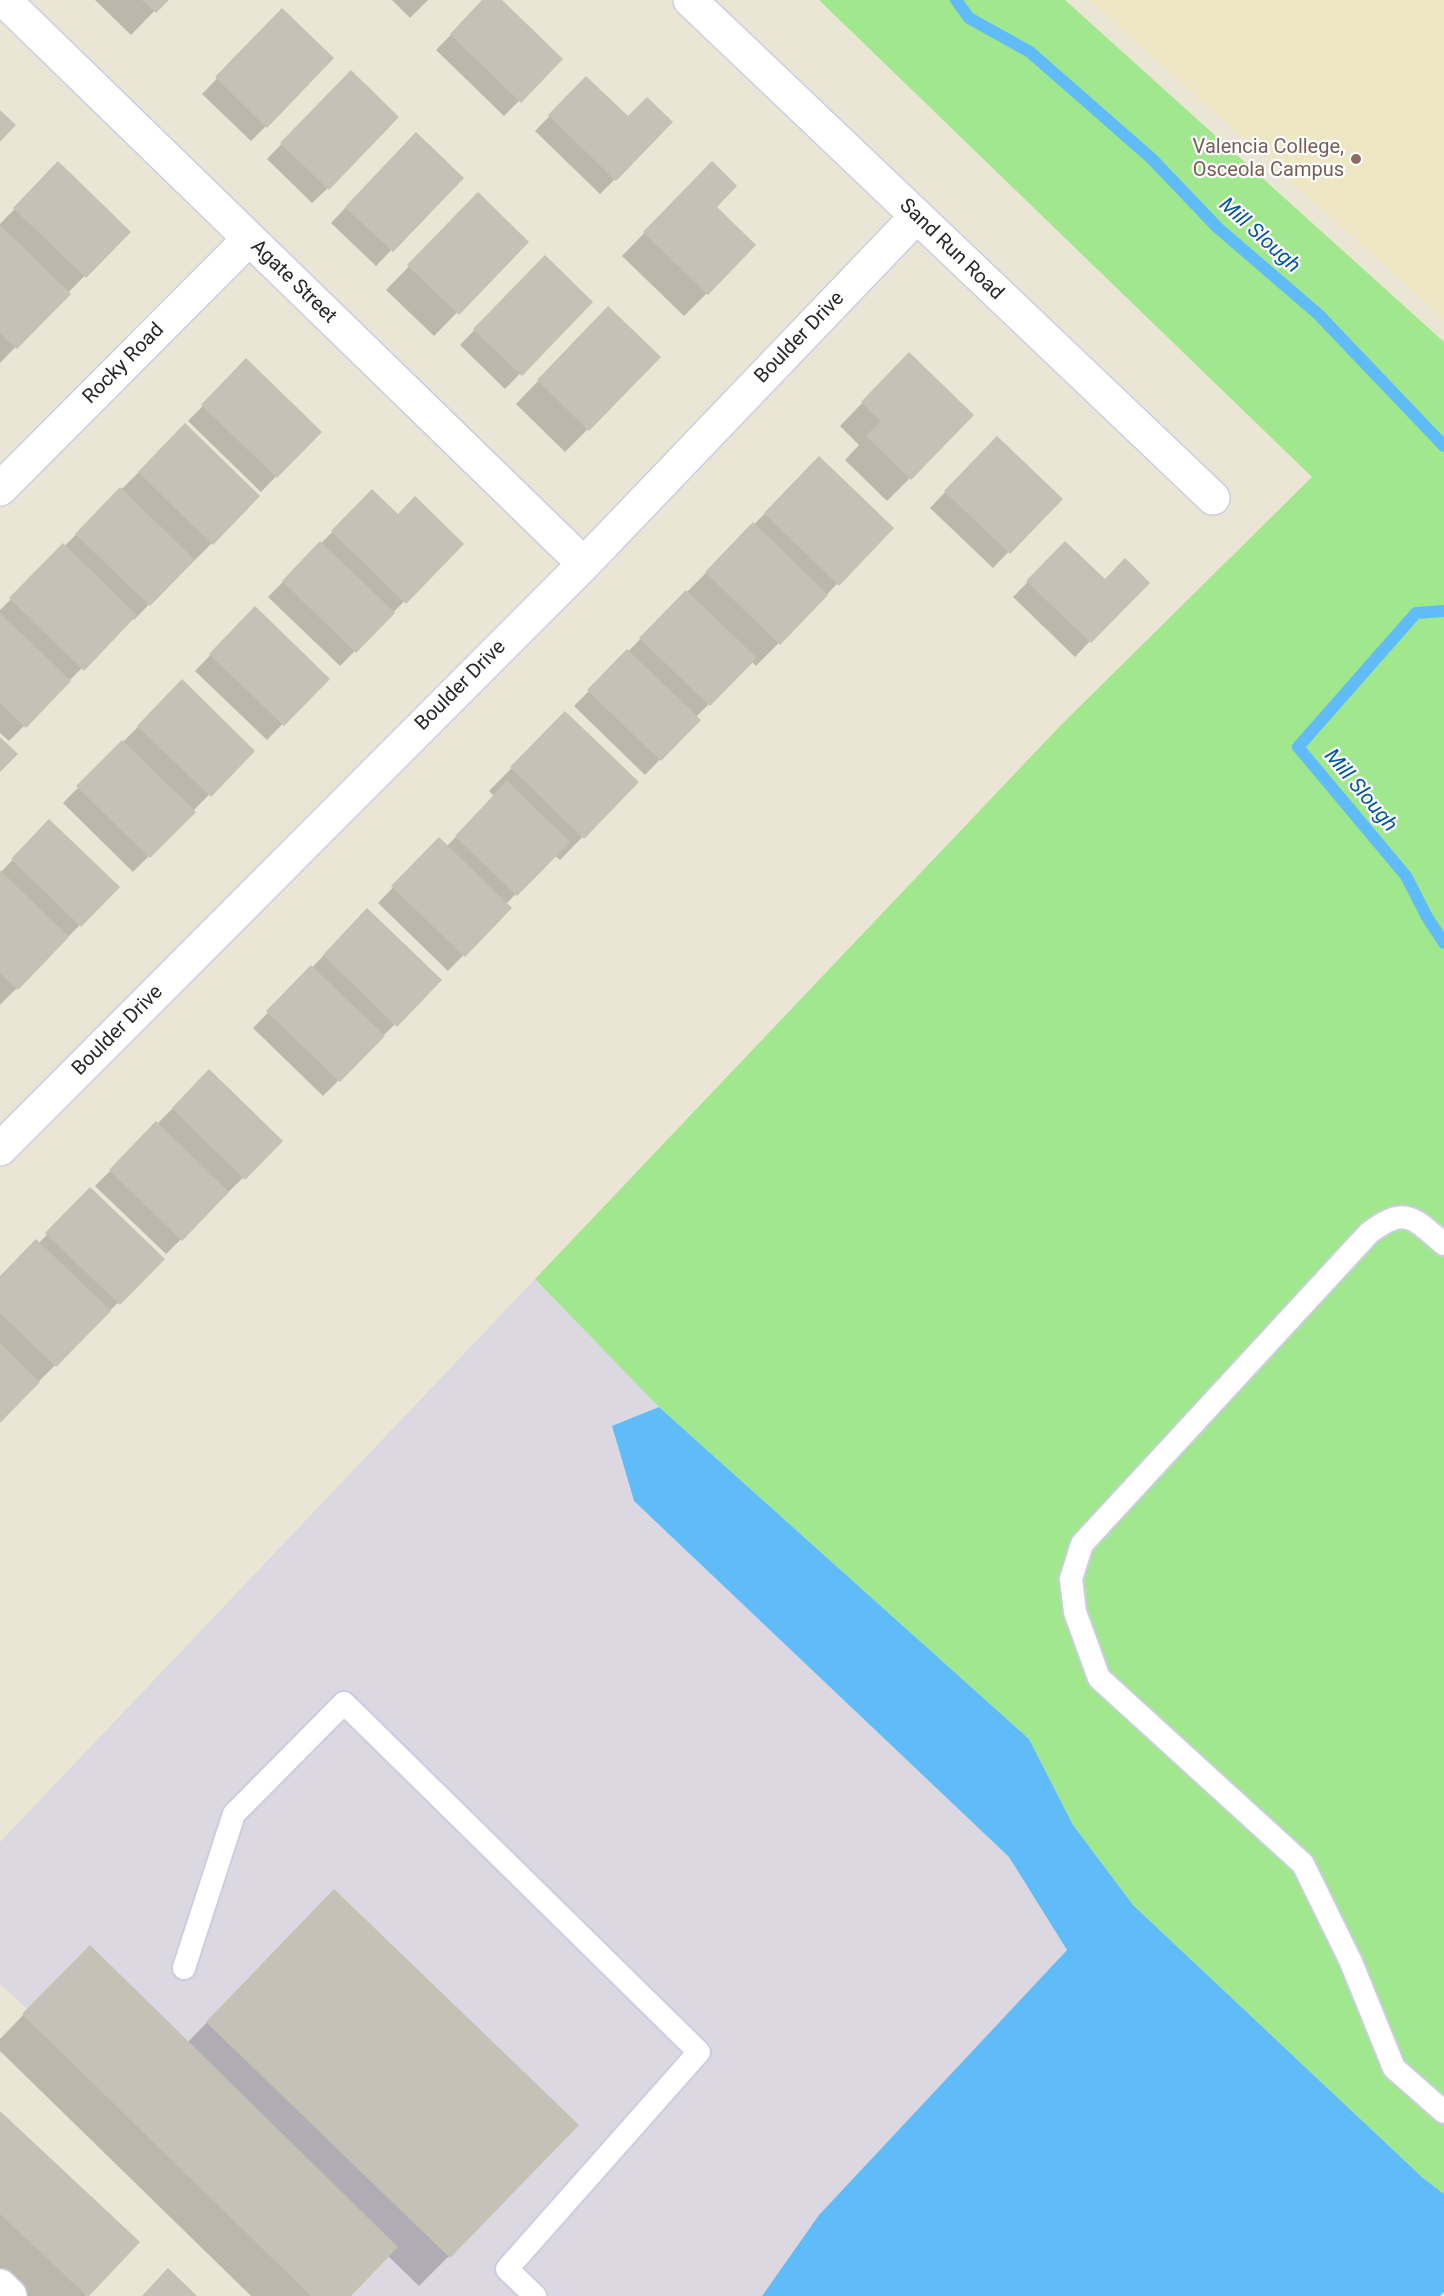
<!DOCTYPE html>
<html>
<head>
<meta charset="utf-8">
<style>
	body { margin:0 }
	canvas { display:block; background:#ebe5d6 }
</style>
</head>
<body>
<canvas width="1444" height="2296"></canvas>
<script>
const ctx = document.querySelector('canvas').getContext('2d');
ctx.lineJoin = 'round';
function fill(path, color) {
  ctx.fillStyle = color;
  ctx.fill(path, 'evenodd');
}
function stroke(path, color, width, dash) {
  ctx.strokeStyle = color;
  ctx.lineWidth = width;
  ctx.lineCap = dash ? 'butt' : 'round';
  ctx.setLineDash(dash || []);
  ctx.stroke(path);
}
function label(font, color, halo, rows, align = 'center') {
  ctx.font = font + ' Roboto,sans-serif';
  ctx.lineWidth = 4.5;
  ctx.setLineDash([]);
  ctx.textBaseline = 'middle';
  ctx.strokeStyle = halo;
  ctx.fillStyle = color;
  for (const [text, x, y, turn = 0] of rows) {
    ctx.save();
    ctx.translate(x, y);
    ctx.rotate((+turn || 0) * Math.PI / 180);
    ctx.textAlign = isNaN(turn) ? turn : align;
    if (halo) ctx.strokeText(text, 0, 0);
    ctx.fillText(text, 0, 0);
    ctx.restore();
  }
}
fill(new Path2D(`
	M535,1279l124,128 -47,20 22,74 375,356 58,93 -248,265 -57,81h-421l-341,-312v-142z`), '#dcd8e2');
fill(new Path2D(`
	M1090,0h354v319z`), '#efe6c3');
fill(new Path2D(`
	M819,0h246l379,342v1852l-21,-16 -290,-273 -60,-80 -44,-86 -370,-332 -124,-128 526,-554 251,-248z`), '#a0e78d');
fill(new Path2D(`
	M659,1407l370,332 44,86 60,80 290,273 21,16v98l-4,4h-678l57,-81 248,-265 -58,-93 -375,-356 -22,-75z`), '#5fbcf8');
fill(new Path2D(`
	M95,0h70l-34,35z
	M392,0h36l-18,18z
	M485,0h14l61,59 -56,57 -68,-66z
	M267,27l-1,99 -15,15 -49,-47z
	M586,79l42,40 -13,60 -15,15 -65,-63z
	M335,89l-7,99 -16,15 -45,-44z
	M400,150l61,28 -85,88 -45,-43z
	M58,164l69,68 -127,131v-139z
	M688,188l19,105 -23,23 -62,-60z
	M455,219l71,23 -92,94 -48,-46z
	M529,273l61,29 -85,87 -45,-44z
	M585,332l3,97 -23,23 -49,-48z
	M246,362l73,70 -58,60 -73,-71z
	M886,378l24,100 -23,23 -42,-41 14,-15 -19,-19z
	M162,449l50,94 -23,23 -2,-1 -53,55 -2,-2 -123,123 -9,-8v-123z
	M981,454l78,45 -66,69 -63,-60z
	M796,482l42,101 -82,83 -5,-5 -56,57 3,2 -53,55 -71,-69z
	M349,515l48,1 64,28 -121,122 -72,-69z
	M1065,544l39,38 -14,59 -15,16 -62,-60z
	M255,609l71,70 -59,61 -72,-69z
	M182,682l70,69 -119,121 -70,-69z
	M565,714l71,68 -76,78 -6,-5 -49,50 4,3 -61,63 -70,-68 61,-63 7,7 49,-50 -6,-6z
	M49,822l31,103 -80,80v-132z
	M367,911l72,69 -116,116 -70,-68z
	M209,1072l71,69 -114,113 -71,-68z
	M90,1190l72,69 -162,161v-142l38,-34z
	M304,1922l145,334 -30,30 -32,-31 -39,41h-97l-251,-245v-12l59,-61 128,65z
	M0,2114l137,128 -52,54h-59l-26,-24z`), '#0003');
stroke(new Path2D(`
	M956,0l13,18 61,34 121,106 67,70 100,86 126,132
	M1444,611l-28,2 -118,134 108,129 21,41 17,26`), '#5fbcf8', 12);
const building = new Path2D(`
	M143,0h25l-12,12z
	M483,0h18l61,59 -41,43 -70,-68z
	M282,9l51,49 -66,69 -51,-50z
	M351,71l47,46 -69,72 -48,-46z
	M586,77l42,40 19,-19 25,24 -56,58 -67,-65z
	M0,111l15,14 -15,16z
	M416,133l47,45 -70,73 -47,-44z
	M58,162l72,70 -44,45 -72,-69z
	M712,162l24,24 -20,21 39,38 -47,49 -64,-62z
	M478,193l50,49 -69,72 -51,-49z
	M0,226l70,68 -53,54 -17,-16z
	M545,256l47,46 -70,73 -48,-46z
	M608,307l52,50 -71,73 -51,-50z
	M909,353l64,62 -62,64 -44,-43 15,-15 -20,-19z
	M246,359l75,73 -44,45 -75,-72z
	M185,424l74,72 -46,48 -74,-72z
	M997,437l65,62 -52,54 -65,-62z
	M819,457l74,71 -54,57 -74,-72z
	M120,488l74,72 -44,45 -74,-71z
	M372,490l26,25 17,-18 48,47 -57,59 -74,-72z
	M753,523l74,72 -47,49 -74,-72z
	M320,542l74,71 -38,39 -73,-71z
	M1065,542l40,38 20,-21 24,24 -58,59 -64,-61z
	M63,544l73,71 -52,55 -74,-72z
	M686,591l70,67 -46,47 -70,-67z
	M255,607l74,72 -45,46 -74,-71z
	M0,614l70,67 -44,46 -26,-25z
	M627,650l73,70 -39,40 -73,-70z
	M182,680l72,71 -43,45 -73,-70z
	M565,712l73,70 -54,56 -73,-71z
	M0,738l17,16 -17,17z
	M122,741l73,71 -45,45 -73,-71z
	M507,782l62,60 -52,53 -61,-59z
	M49,820l70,67 -38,39 -69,-67z
	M439,838l72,70 -46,48 -73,-70z
	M0,871l68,66 -50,52 -18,-17z
	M367,909l74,71 -44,46 -73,-71z
	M311,966l73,70 -44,45 -73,-70z
	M209,1070l73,71 -37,38 -72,-71z
	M156,1122l72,70 -46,48 -72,-70z
	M90,1188l74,71 -44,45 -74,-71z
	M36,1240l74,71 -54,55 -56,-54v-35z
	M0,1344l39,38 -39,40z
	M334,1890l244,235 -128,132 -243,-235z
	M90,1946l307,301 -47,49h-38l-289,-282z
	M0,2112l139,130 -51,54 -88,-83z
	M168,2269l28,27h-53z`);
fill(building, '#c6c1b6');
stroke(building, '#c6c1b0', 1.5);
const lane = new Path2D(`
	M1444,1244c-31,-26 -38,-39 -75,-11l-287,311 -11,35 4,33 24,66 204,186 48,98 43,106 50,44
	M184,1968l50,-154 110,-111 355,349 -192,217 28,27`);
const street = new Path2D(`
	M4,0l580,564
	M690,0l523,498
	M0,489l249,-250
	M0,1149l584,-585 332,-347
	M0,2286l10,10`);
stroke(lane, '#cccde2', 26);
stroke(street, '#cccde2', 36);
stroke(lane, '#fff', 22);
stroke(street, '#fff', 33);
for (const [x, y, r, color] of [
	[1356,159,6,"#8d6e63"]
]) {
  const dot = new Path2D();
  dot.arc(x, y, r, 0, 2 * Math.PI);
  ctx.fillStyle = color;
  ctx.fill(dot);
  stroke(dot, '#fff', 2);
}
label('20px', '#785e54', '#fff', [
	["Valencia College,",1344,148],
	["Osceola Campus",1344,171]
], 'right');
label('20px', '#272727', '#fff', [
	["Sand Run Road",951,250,44],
	["Agate Street",293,282,44],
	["Boulder Drive",800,338,-46],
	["Rocky Road",124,364,-45],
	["Boulder Drive",461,686,-45],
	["Boulder Drive",118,1031,-45]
]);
label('italic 21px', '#03559f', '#fff', [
	["Mill Slough",1259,236,42],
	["Mill Slough",1360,791,50]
]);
</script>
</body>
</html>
